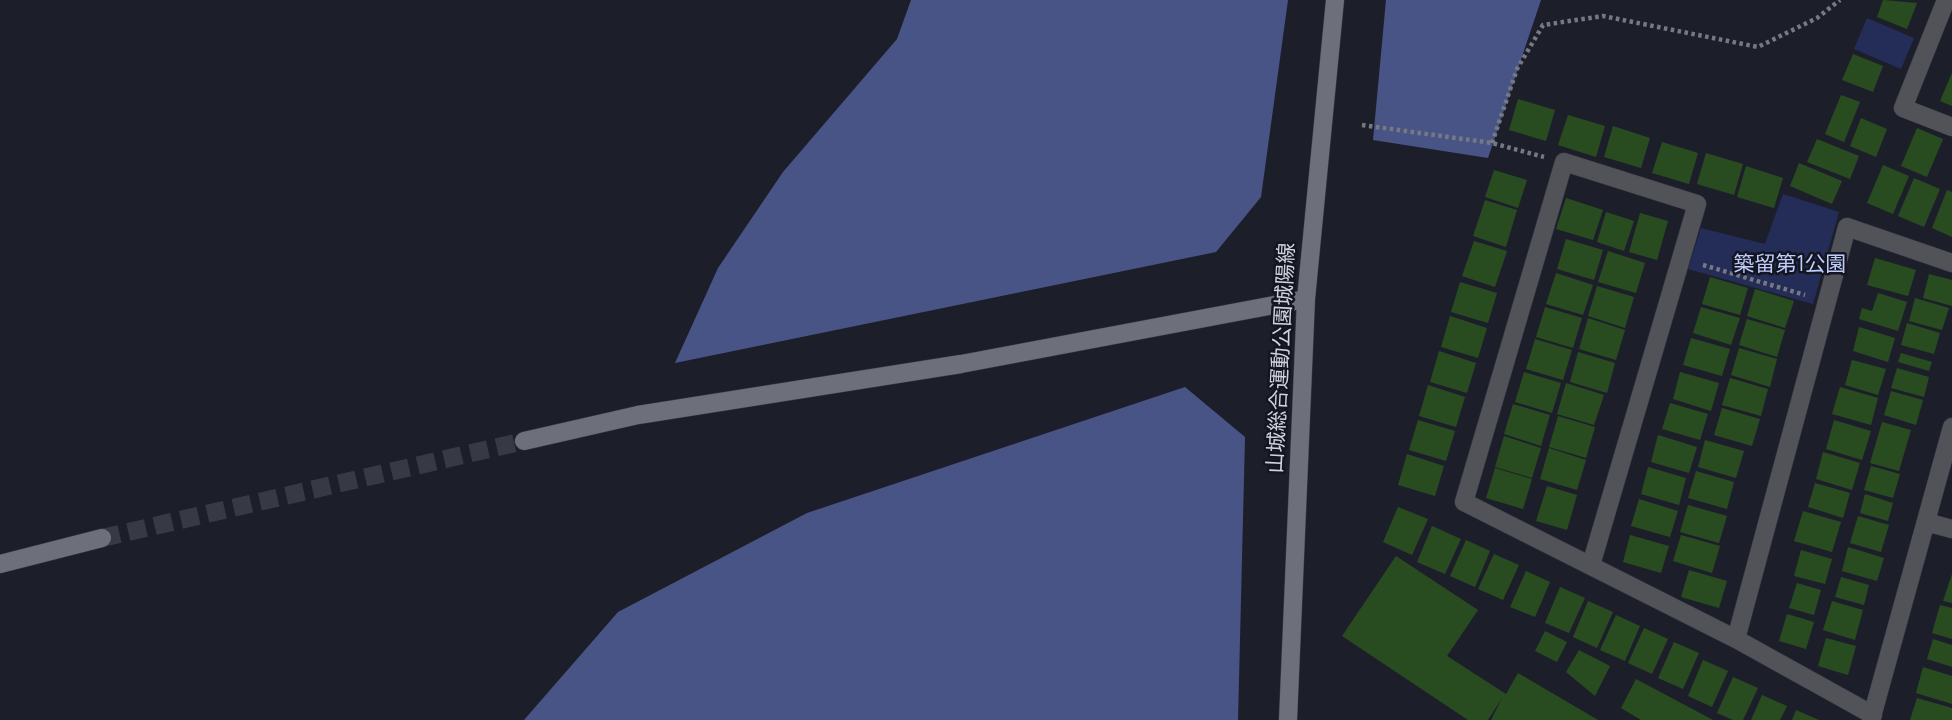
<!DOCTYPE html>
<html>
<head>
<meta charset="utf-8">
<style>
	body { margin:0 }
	canvas { display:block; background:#1c1f2a }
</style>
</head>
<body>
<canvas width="1952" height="720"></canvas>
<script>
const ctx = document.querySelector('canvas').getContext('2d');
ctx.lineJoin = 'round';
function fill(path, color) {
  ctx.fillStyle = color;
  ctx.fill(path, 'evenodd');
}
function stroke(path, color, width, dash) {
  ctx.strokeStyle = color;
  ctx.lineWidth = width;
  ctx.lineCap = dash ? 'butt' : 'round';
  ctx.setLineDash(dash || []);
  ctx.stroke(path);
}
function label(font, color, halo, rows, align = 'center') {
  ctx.font = font + ' Manrope,"Noto Sans JP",sans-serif';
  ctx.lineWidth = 5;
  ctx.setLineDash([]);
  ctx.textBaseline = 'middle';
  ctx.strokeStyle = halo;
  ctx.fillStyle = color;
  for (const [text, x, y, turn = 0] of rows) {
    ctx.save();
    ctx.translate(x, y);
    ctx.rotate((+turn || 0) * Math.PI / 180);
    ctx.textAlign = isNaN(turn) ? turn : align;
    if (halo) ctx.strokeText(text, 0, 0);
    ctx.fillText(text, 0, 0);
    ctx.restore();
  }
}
fill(new Path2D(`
	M1867,18l47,20 -13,31 -47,-20z
	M1783,194l56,18 -26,92 -125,-35 13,-41 64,16z`), '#242d58');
fill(new Path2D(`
	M911,0h377l-27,197 -45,55 -541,111 43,-95 65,-96 114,-133z
	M1386,0h155l-53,158 -115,-18z
	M1185,387l60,50 -7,283h-714l94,-108 189,-99z`), '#485486');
fill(new Path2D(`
	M1883,0l34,3 -10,26 -30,-12z
	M1853,54l30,12 -10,26 -31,-12z
	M1952,73v33l-12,-5z
	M1841,95l19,7 -16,40 -19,-8z
	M1518,99l37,11 -9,31 -37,-11z
	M1568,115l37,11 -9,31 -38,-12z
	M1861,118l26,11 -11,28 -26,-11z
	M1613,126l37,12 -9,30 -37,-11z
	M1917,128l26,11 -16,38 -26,-11z
	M1817,139l42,17 -9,23 -43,-17z
	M1662,142l36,11 -9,31 -37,-11z
	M1706,153l37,11 -9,31 -37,-11z
	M1799,163l43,18 -10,23 -42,-18z
	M1883,165l26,11 -16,38 -26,-11z
	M1746,166l37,12 -9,30 -37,-11z
	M1494,170l33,10 -9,28 -33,-11z
	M1914,178l26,11 -16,38 -26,-11z
	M1947,190l5,2v45l-20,-9z
	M1566,198l37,12 -10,30 -37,-11z
	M1485,200l32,10 -11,37 -33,-11z
	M1606,212l28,9 -10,30 -27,-9z
	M1640,213l28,8 -11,39 -28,-8z
	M1566,239l37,11 -9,30 -37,-11z
	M1474,241l33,10 -12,36 -33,-11z
	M1608,251l37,12 -9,30 -38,-11z
	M1875,258l41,12 -8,26 -41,-11z
	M1556,273l37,12 -10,30 -37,-11z
	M1929,274l23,6v26l-29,-8z
	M1710,277l38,11 -8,27 -38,-11z
	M1460,282l37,11 -9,30 -37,-11z
	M1597,286l37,11 -9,31 -37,-12z
	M1755,289l39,12 -9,27 -38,-12z
	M1878,293l29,9 -9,29 -39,-12 3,-11 10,3z
	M1915,298l34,10 -7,22 -33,-9z
	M1545,307l37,11 -9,30 -37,-11z
	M1701,307l39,11 -9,27 -38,-12z
	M1450,316l37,12 -9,30 -37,-11z
	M1588,318l37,12 -9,30 -37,-11z
	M1747,319l38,11 -8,27 -38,-12z
	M1907,323l33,10 -6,21 -33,-9z
	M1859,327l36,11 -7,24 -35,-11z
	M1691,338l39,11 -8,27 -39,-11z
	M1535,339l37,11 -9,30 -37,-11z
	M1739,348l38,11 -7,28 -39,-12z
	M1439,351l37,12 -9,30 -37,-11z
	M1578,352l37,11 -8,30 -37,-11z
	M1901,353l31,9 -3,9 -31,-9z
	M1852,360l34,9 -8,26 -33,-10z
	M1897,368l32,9 -5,20 -33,-9z
	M1524,372l37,11 -9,30 -37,-11z
	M1680,372l39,11 -8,28 -38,-12z
	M1730,378l38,11 -7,27 -39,-11z
	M1566,383l38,12 -10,30 -37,-11z
	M1428,385l37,12 -9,30 -37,-11z
	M1840,387l38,11 -7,27 -39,-11z
	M1891,391l32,9 -7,25 -32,-10z
	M1670,403l38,11 -8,26 -38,-11z
	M1513,404l37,11 -9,31 -37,-12z
	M1722,408l38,11 -8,27 -38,-11z
	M1558,416l37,11 -9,31 -37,-11z
	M1418,420l37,11 -9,30 -37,-11z
	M1834,420l37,11 -9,29 -36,-11z
	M1882,422l29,8 -12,41 -29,-8z
	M1658,435l39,12 -8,26 -38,-11z
	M1504,436l37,12 -9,30 -37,-11z
	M1705,440l39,11 -8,27 -38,-11z
	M1549,448l37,12 -9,30 -37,-11z
	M1823,452l37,11 -8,27 -36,-11z
	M1407,454l37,12 -9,30 -37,-11z
	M1871,466l29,8 -7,24 -29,-8z
	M1648,467l38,11 -7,27 -38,-11z
	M1495,468l37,11 -9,30 -37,-11z
	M1696,471l38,11 -7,27 -39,-11z
	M1815,483l35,10 -7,25 -35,-11z
	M1547,486l30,9 -10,35 -31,-9z
	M1865,494l28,9 -5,18 -28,-8z
	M1639,499l39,12 -8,26 -39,-11z
	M1688,505l39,11 -8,27 -39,-11z
	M1398,507l30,12 -16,36 -29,-13z
	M1803,511l38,11 -9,30 -38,-11z
	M1858,516l31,9 -8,27 -31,-9z
	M1432,526l29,13 -16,35 -28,-12z
	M1630,535l39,11 -8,27 -38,-11z
	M1681,535l39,11 -8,27 -39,-12z
	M1466,540l24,11 -15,36 -25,-11z
	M1848,547l36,11 -7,23 -35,-10z
	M1801,550l31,9 -7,25 -31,-8z
	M1494,554l25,11 -16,35 -25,-11z
	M1396,556l82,54 -31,46 59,38 12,-21 80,47h-107l11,-22 -14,22h-20l-126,-84z
	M1689,570l38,11 -8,27 -38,-11z
	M1526,571l24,11 -15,35 -25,-10z
	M1952,574v29l-9,-2z
	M1841,577l28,8 -5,20 -29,-8z
	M1797,583l24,7 -7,25 -25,-7z
	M1560,587l25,11 -16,35 -24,-10z
	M1588,601l25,11 -16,36 -24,-11z
	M1832,601l31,9 -8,30 -32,-10z
	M1940,605l12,3v31l-20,-6z
	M1787,614l27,8 -8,27 -27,-8z
	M1616,615l24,11 -15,35 -25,-11z
	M1644,628l24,11 -16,35 -24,-11z
	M1545,631l22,11 -10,20 -22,-11z
	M1826,638l30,8 -8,29 -30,-9z
	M1933,639l19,6v22l-25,-8z
	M1674,642l25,11 -16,36 -25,-11z
	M1579,650l31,16 -15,30 -29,-24z
	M1703,660l25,11 -16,36 -24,-11z
	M1923,667l29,9v28l-36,-11z
	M1733,677l25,11 -15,32h-10l-16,-7z
	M1636,679l77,41h-72l-20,-12z
	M1762,695l25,11 -7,14h-29z
	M1917,698l35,10v12h-42z
	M1796,710l23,10h-27z`), '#284c20');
stroke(new Path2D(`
	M102,538l422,-97`), '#373a45', 18, [18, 9]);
const street = new Path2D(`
	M1946,0l-43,108 49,19
	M1926,522l26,7
	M1591,565l106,-361 -133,-42 -100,340 272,137 137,76
	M1736,639l111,-412 105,36
	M1871,720l81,-293`);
const secondary = new Path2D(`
	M524,441l114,-26 323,-51 345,-65
	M0,564l102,-26
	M1288,720l18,-421 29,-299`);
stroke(street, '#393c46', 19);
stroke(secondary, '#393c46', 19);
stroke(new Path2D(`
	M1362,125l130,18 52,14
	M1492,143l25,-74 26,-44 60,-9 155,31 59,-29 23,-18
	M1703,265l102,30`), '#767983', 4.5, [3.5, 3.5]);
stroke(street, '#515359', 18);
stroke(secondary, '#6d707a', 18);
label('21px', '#bfccfc', '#131621', [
	["築留第1公園",1790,265]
]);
label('21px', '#d0d3db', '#131621', [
	["山城総合運動公園城陽線",1282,358,-87]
]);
</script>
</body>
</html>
